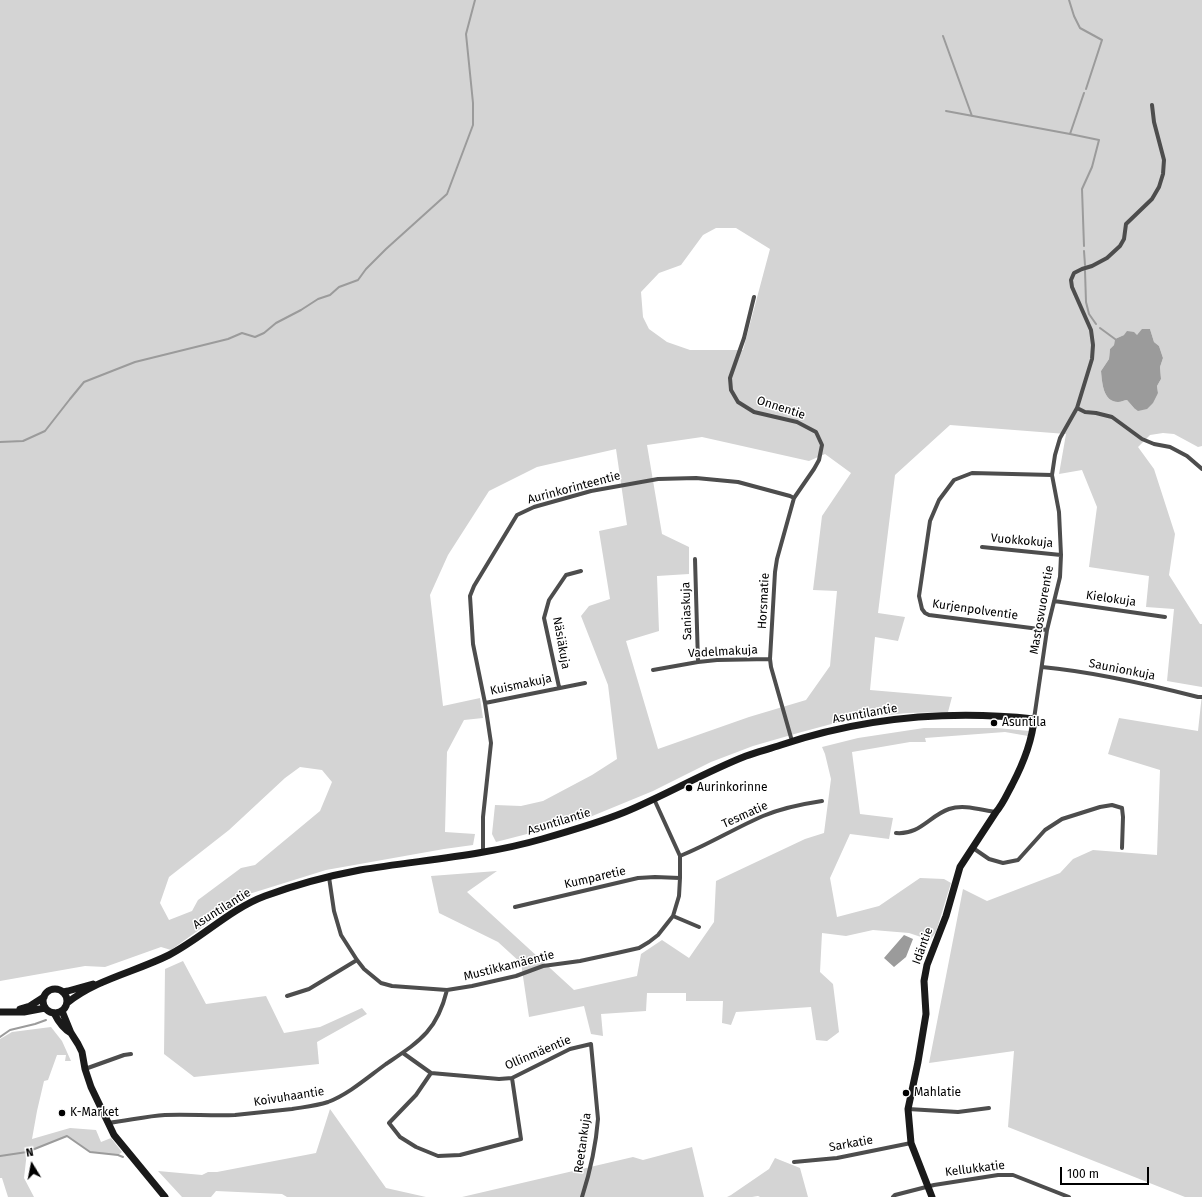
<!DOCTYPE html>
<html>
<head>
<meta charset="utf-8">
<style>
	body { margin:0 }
	#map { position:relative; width:1202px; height:1197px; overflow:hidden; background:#fff; font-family:"Fira Sans",sans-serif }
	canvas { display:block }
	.north { position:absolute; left:12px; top:1145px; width:40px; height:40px; -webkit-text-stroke:3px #fff; paint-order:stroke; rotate:350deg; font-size:11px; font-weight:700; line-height:16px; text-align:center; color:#000 }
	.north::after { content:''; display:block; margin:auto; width:14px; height:18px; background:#000; clip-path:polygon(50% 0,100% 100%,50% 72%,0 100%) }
	.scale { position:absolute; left:1060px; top:1167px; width:89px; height:18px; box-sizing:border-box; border:2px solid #000; border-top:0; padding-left:5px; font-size:12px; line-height:14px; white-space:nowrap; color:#000; -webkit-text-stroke:3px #fff; paint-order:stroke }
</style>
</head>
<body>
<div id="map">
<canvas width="1202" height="1197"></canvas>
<div class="north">N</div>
<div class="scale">100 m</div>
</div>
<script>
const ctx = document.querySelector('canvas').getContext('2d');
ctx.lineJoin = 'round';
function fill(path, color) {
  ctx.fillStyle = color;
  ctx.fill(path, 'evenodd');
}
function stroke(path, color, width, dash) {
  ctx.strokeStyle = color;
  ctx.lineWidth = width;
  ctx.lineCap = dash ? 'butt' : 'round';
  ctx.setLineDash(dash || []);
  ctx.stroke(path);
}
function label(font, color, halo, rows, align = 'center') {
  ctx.font = font + ' "Fira Sans",sans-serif';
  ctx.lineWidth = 3;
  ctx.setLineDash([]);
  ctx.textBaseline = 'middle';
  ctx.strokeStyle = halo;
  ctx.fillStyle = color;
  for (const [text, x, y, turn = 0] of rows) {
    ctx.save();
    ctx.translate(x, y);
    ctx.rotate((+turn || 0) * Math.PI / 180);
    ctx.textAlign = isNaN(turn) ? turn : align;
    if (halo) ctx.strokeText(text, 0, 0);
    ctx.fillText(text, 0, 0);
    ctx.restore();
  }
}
fill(new Path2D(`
	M0,0h1202v446l-4,1 -24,-13 -11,-1 -13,2 -12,12 16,22 21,65 -6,41 31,49h2v63l-35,-6 7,-72 -28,-2 3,-31 -60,-9 8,-60 -15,-37 -23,4 7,-40 -116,-9 -55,50 -17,138 27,4 -7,24 -23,-4 -5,53 82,7 -4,15 -41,1 -57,6 -52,14 -45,13 -42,16 -58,29 -68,28 -89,23 -4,-8 3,-29 26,1 22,-5 49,-26 25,-16 -9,-74 -27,-69 8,-10 21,-7 -11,-68 28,-6 -11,-76 -79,18 -48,24 -41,64 -18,40 13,111 37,-8 3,20 -19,2 -17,32 -2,80 30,2 -2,11 -29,4 -118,21 -77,24 -78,56 -10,-3 -56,20 -20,-1 -85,15zM716,228h20l34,21 -27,101h-53l-23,-8 -18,-13 -6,-12 -2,-25 18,-19 22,-8 22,-30zM1150,329l4,13 5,4 4,12 -3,9 1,12 -4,7 1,7 -24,15 -7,-8c-2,0 -6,2 -9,2 -15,0 -16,-20 -17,-31l8,-12 1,-10 4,-4 1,-6 9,-4h13zM702,437l107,24 16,-7 26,19 -29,43 -9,74 24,1 -7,75 -24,34 -57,17 -91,32 -32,-108 33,-10 -2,-55 32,-2v-27l-27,-13 -15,-89zM300,767l22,3 10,12 -12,29 -65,54 -14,3 -43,32 -6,11 -23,9 -9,-17 9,-26 60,-47 56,-52z
	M1202,694v503h-17l-177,-70 6,-76 -85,12 34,-174 24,12 73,-28 13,-14 20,-9 64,5 3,-85 -52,-16 11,-36 79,13z
	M924,728h73l32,3 -1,5 -23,-4 -80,6 1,4h-16l-58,10 8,62 33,4 -4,21 -39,-5 -20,44 7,39 42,-11 41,-28 24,1 7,4 -15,49 -6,8 -21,-7 -36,-3 -27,6 -24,-3 -2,39 13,12 6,48 -12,9 -11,-1 -5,-33 -75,5 -5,13 -9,-2 1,-22h-37v-8h-39l-1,18 -45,3 2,22 -12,-2 -7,-28 -55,11 -8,-54 -23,-21 -59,-29 -8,-37 66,-5 -30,21 107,98 63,-14 4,-22 21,-14 27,18 25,-36 2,-41 89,-42 19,-6 7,-54 -6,-25 -3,-7 36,-9z
	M183,961l23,43 60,-8 18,37 36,-6 42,-19 5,6 -50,28 2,22 -125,13 -30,-23 1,-85z
	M51,1027l11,14 9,20h-6l1,-6h-9l-9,25 -4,1 -7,30 -5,28 38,-11 26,2 5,12 10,-4 11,14 -4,3 -28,-3 -23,-16 -40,16 -3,26 10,19h-26l-6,-19h-2v-139l12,-7z
	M330,1109l56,79 40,9h-139l-5,-3 -66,-3 -5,6h-29l-24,-26 44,4 6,-3h9l99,-19z
	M692,1147l12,50h-242l171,-40 10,3z
	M775,1158l25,10 8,29h-48l-2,-1 -6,1h-25l4,-2 38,-26z`), '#d4d4d4');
fill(new Path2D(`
	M1142,329h8l4,13 5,4 4,12 -3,9 1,12 -4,7 1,7 -5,10 -6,6 -9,2 -4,-3 -7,-8c-2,0 -6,2 -9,2 -15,0 -16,-20 -17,-31l8,-12 1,-10 4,-4 1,-6 9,-4 3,-4 7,1 3,3z
	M904,935l9,4 -7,18 -12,10 -10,-9z`), '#9b9b9b');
stroke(new Path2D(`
	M1069,0l5,16 6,12 22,12 -16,49
	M943,36l29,80
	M1084,93l-14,41 29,6 -7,27 -10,22 2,57
	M946,111l124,23
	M1084,251l1,14
	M1085,271l1,31 3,12 7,10
	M1100,328l15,11
	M0,442l23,-1 22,-10 25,-32 14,-17 51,-20 93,-23 14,-6 13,4 9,-4 12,-10 25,-13 17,-11 12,-4 9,-8 19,-7 8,-11 20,-20 61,-55 26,-69v-22l-7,-69 9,-34
	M0,1037l10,-7 25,-6 11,-4
	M0,1156l27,-4 40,-16 23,16 28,3 5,2`), '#9b9b9b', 2);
stroke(new Path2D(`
	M754,297l-10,41 -14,40 1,12 7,12 16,10 43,10 19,10 6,13 -3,15 -5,9 -20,29 -17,61 -2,13 -5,87 1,8 21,74
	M1077,408l8,4 11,1 16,4 30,22 12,5 16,3 17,9 15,13
	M982,547l79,8
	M695,559l3,103
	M1054,601l111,16
	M1047,630l-118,-15 -4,-2 -3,-4 -3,-13 11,-75 9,-21 15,-20 18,-7 80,2
	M1042,667c53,5 105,17 156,30h4
	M653,670l45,-8 19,-2 53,-1
	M559,687l-15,-69 5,-18 17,-25 15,-4
	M485,703l100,-20
	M1034,719l13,-89 13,-53 1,-22 -2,-43 -7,-37 3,-20 5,-17 17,-30 15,-49 1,-14 -2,-15 -19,-43 -1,-7 3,-7 8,-4 10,-3 15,-8 13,-12 4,-7 2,-15 26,-25 7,-12 4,-13 1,-14 -10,-38 -2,-17
	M896,833c24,2 33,-17 53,-24 15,-5 32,1 47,3
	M973,848l16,11 14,4 15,-3 27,-30 17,-11 38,-12 12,-2 10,3 1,9 -1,31
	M483,852v-35l8,-74 -6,-40 -12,-59 -3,-48 4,-10 43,-71 17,-8 57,-16 67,-12 38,-1 42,4 52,14 4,2
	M680,856c28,-11 55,-28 83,-40 19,-8 39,-12 59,-15
	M329,877l5,34 7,24 16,25 7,9 17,14 11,3 55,4 25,-4 44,-10 27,-10 37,-5 37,-8 22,-5 10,-6 9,-7 15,-19 6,-20 1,-18v-22l-26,-57
	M515,907l123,-29 17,-1 25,1
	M673,916l26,11
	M287,996l22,-7 48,-29
	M403,1053l28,20 68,6 13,-1 58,-29 21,-5 7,75c-2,26 -8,53 -16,78
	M85,1069l39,-14 7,-1
	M431,1073l-15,22 -27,28 11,14 16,10 22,9 22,-1 61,-16 -9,-61
	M908,1109l50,3 31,-4
	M108,1123c19,-2 38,-7 57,-8 23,-1 47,1 70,0 19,-2 38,-4 57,-6 12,-2 24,-3 36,-7 21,-8 40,-25 58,-38 34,-23 51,-33 61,-74
	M794,1162l43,-4 74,-15
	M893,1197l2,-2 39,-10 64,-10h15l56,22`), '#4d4d4d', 4);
stroke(new Path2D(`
	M43 1001a12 12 0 1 1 24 0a12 12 0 1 1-24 0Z
	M63,992l5,-1 25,-7
	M67,1003c30,-24 68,-31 102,-48 33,-17 61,-46 96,-59 30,-11 63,-20 95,-26 60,-10 123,-14 182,-31 28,-8 56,-16 83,-27 41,-17 80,-40 121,-56 11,-4 23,-7 35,-11 81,-27 168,-35 253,-26 -2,24 -11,45 -22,66 -5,9 -9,19 -16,27l-36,55 -14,49 -19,49 -3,16 2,33 -8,48 -10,47 3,34 21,54
	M20,1009l10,-3 14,-9
	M62,1011l9,22 7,11 4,8 3,17 6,18 23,48 51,62
	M0,1012h24l21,-4
	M54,1013c4,8 9,16 17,20`), '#1a1a1a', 7);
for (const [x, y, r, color] of [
	[994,723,4,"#000"],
	[689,788,4,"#000"],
	[906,1093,4,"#000"],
	[62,1113,4,"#000"]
]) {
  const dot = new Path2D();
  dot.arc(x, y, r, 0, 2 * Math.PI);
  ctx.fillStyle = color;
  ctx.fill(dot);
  stroke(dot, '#fff', 1.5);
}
label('12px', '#000', '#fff', [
	["Onnentie",781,408,18],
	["Aurinkorinteentie",574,488,-15],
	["Vuokkokuja",1022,541,5],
	["Kielokuja",1111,599,8],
	["Horsmatie",764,601,-87],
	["Kurjenpolventie",975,610,8],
	["Mastosvuorentie",1042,610,-80],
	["Saniaskuja",687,611,-92],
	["Näsiäkuja",561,643,80],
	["Vadelmakuja",723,652,-3],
	["Saunionkuja",1122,670,11],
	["Kuismakuja",521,685,-12],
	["Asuntilantie",865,714,-10],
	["Tesmatie",745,815,-24],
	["Asuntilantie",559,822,-17],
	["Kumparetie",595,878,-13],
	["Asuntilantie",222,909,-32],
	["Idäntie",923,946,-70],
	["Mustikkamäentie",509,966,-14],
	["Ollinmäentie",538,1053,-23],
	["Koivuhaantie",289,1097,-9],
	["Reetankuja",583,1143,-82],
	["Sarkatie",851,1144,-10],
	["Kellukkatie",975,1169,-7]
]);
label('12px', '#000', '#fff', [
	["Asuntila",1002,723],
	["Aurinkorinne",697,788],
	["Mahlatie",914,1093],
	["K-Market",70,1113]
], 'left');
</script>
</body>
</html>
